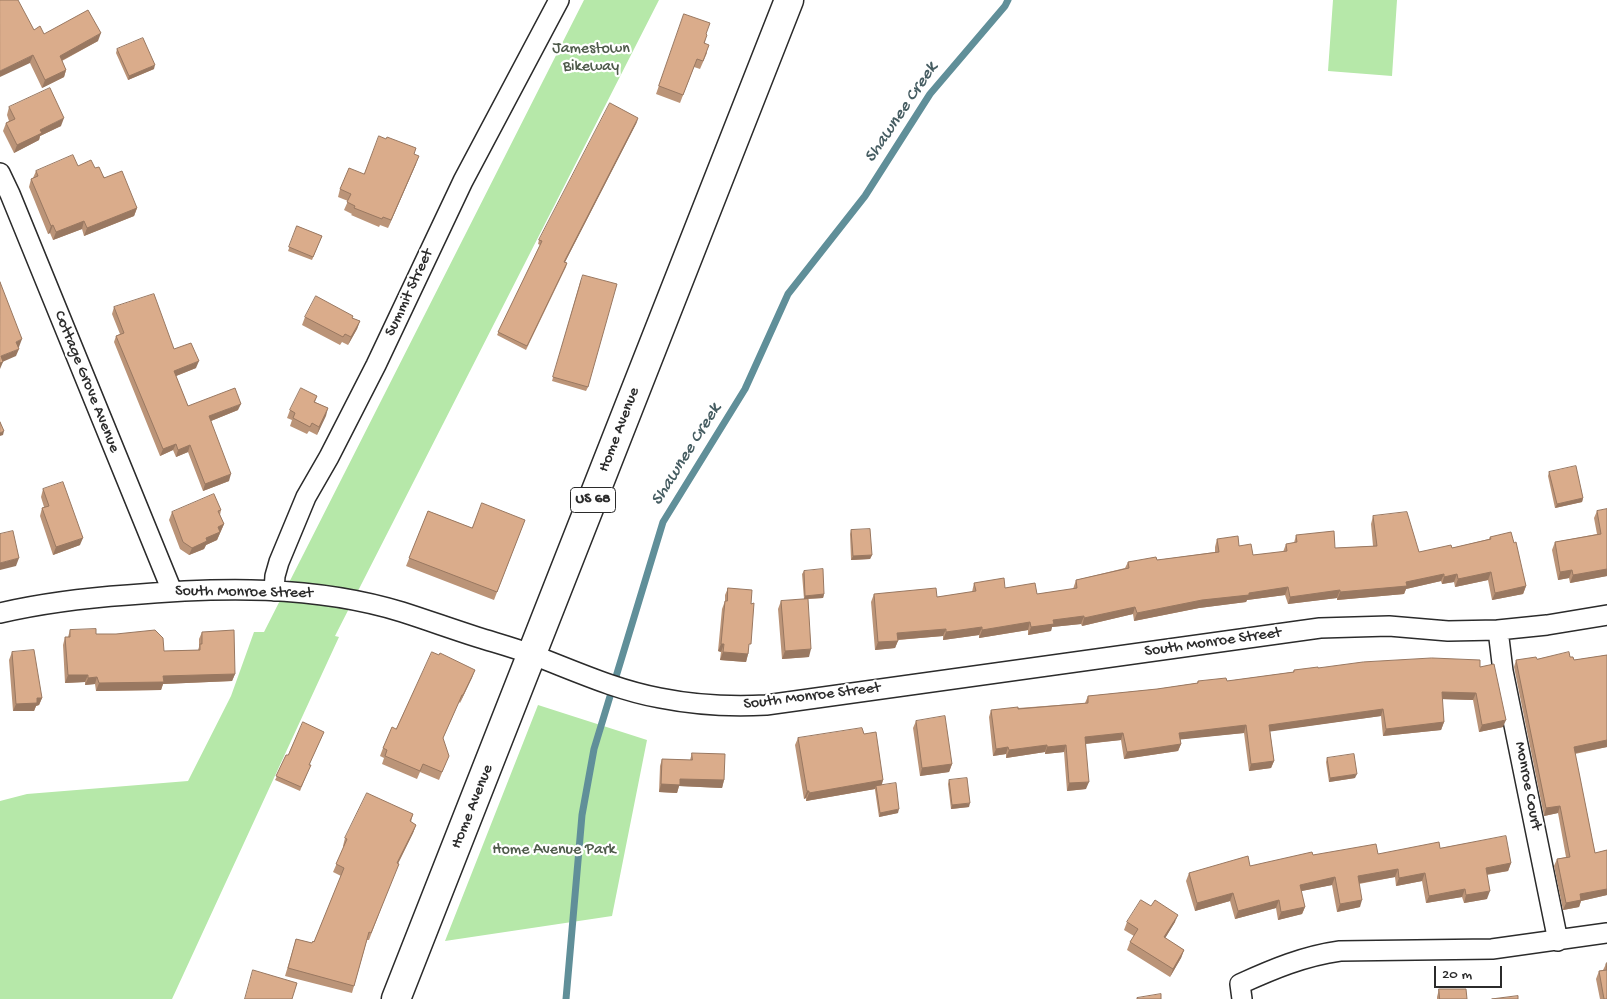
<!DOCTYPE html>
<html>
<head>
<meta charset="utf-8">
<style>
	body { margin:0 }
	#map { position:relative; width:1607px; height:999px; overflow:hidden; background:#fff; font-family:"Gochi Hand",sans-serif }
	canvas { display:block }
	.scale { position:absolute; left:1434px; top:966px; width:68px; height:22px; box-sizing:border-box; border:2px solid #2b2b2b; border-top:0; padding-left:6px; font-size:15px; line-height:18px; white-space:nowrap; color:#2b2b2b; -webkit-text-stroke:4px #fff; paint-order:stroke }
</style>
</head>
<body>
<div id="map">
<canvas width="1607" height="999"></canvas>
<div class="scale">20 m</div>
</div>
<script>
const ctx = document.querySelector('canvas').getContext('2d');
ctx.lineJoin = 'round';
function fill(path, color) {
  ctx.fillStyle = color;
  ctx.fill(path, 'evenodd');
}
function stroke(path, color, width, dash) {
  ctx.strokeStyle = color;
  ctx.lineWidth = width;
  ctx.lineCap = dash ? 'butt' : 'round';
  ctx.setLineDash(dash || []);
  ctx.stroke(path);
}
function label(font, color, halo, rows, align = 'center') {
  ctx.font = font + ' "Gochi Hand",sans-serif';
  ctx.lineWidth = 4.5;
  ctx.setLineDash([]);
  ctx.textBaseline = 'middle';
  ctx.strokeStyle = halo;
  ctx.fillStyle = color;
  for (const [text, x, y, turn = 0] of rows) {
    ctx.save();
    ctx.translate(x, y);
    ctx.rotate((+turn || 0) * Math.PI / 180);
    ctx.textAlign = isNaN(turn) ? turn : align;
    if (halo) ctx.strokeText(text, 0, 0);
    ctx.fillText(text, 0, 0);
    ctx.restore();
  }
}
fill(new Path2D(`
	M584,0h75l-324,636 4,1 -167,362h-172v-198l27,-7 161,-13 43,-85 23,-64h10z
	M1333,0h64l-5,76 -64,-5z
	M538,705l109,35 -35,176 -167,25z`), '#b6e8a9');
stroke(new Path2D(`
	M566,999l16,-184 12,-66 69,-227 82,-133 43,-95 77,-98 65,-102 75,-88 3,-6`), '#608f99', 7);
const minor = new Path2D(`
	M0,173l10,21 162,397
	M274,591l1,-15 4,-14 27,-65 23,-40 47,-92 87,-184 96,-181
	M0,613c43,-10 85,-15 128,-18 91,-8 186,-10 274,17 25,8 50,17 75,25 19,6 38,11 56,18 42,16 83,35 127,43 35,7 70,9 106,7l554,-77 69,-2 59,5 50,-1 49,-5 60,-10
	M1498,630l5,41 55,270
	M1242,999l-2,-15c33,-15 64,-28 100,-33l152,-2 115,-16`);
const primary = new Path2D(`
	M396,999l393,-999`);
stroke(minor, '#2b2b2b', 22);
stroke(primary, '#2b2b2b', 31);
stroke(minor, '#fff', 19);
stroke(primary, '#fff', 28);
fill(new Path2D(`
	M684,14l22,20 -1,9 2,10 -7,16 -6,-2 -14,36 -24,-9z
	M34,30l10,4 54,7 -36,20 4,9 -2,7 -22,11 -12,-25z
	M117,49l37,20 -26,11 -12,-27z
	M9,107l52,19 -21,10 -1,4 -25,13 -11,-22 3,-8 3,-2 -2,-6z
	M637,122l-72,140 2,1 -1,4 -40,83 -29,-15 43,-90 -2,-1 1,-4z
	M414,154l2,10 -28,64 -8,-3 -1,2 -28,-12 1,-1 -8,-4 4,-9 -10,-4 2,-8 24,-15z
	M78,166l17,2 42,40 -3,8 -50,20 -2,-7 -29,11 -3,-7 -2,1 -19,-47 2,-8 2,-1 3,-7z
	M297,226l25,10 -10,24 -24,-9z
	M581,279l7,108 -2,4 -34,-10z
	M114,307l60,42 22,19 -20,8 12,30 50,4 -27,11 18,60 -26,10 -15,-39 -12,5 -3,-7 -13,6 -46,-114 2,-6 4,-2 -8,-20z
	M305,317l47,1 8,3 -3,8 -9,16 -6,-3 -2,3 -38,-20z
	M317,396l-2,6 13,6 -11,27 -8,-4 -2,3 -17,-8 2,-6 -5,-2 3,-8z
	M1549,472l34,26 -1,4 -27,6 -7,-32z
	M43,489l37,56 -27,10 -13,-39 2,-8 2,-1 -3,-10z
	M1607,509v67l-37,7 -1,-5 -11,2 -6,-30 3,-8 42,-8 -3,-16 3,-7z
	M221,510l-1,5 4,9 -7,16 -11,5 -2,4 -15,6 -9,-6 -11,-29 3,-8z
	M428,511l44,17 53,-8 -31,80 -88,-34z
	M1373,516l46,36 33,-4 37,-9 1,-2 24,6 12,43 -3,8 -31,6 -4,-20 -33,7 -1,-5 -12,2 -1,-3 -35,8 -2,5 -67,6v-2l-49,6 -3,-9 -38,5 -1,2 -47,6 -65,13 -1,-7 -51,12 -1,-2 -29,3 -1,4 -23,4v-5l-49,8v-3l-36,5v-4l-45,4 -3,8 -20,2 -4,-48 3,-8 63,3 35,-5 2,-9 63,11 36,-5 3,-9 49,-12 3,-6 29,-2 58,-8v-5l2,-8 22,7 14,9 30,-3 3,-8 8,-1 2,-8 39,13 38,-2 -2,-22z
	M851,530l21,25 -2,4 -19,1 -1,-26z
	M804,571l20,23 -1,4 -15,1 1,58 -27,2 -4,-50 3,-8 23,-2 -2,-25z
	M728,588l23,16 -3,50 -2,8 -26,-2 1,-8 -3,-1 4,-42 3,-8v-6z
	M70,630l26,4 68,17 34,-1 1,-3v-8l3,-7 33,42 -3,7 -69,3 -2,6 -65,1 -1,-7 -10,1v-3l-20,1 -2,-38 2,-8h3z
	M12,652l30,46 -3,7 -3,1 -2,5h-21l-4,-51z
	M1607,655v92l-32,7 20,99 12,-3v45l-26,6 -2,6 -16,3 -9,-44 3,-7 9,-2 -8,-44 -14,3 -30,-149 2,-7 21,-1 37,1z
	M1480,667l23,60 -24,5 -6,-32 -31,-1 2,23 -3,8 -58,6 -2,-20 -111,15 4,30 -3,7 -22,3 -5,-38 -64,6 1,5 -3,7 -54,8 -3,-19 -35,4v45l-19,2 -3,-39 -19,2v-2l-39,6v-4l-13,2 -4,-39 2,-7 94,-7 3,-7 69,-7 40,-6 1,-2h29l66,-9 1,-2 24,-2z
	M475,670l-15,33 -1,-1 -16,36 3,25 -7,17 -19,-8 -3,7 -35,-15 2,-6 -4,-2 3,-8 13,-19z
	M916,721l36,43 -3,8 -29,4 -7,-48z
	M324,732l-15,33v4l-9,22 -25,-11 13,-25z
	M864,734l19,46 -2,5 17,28 -19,4 -4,-27v-1l-69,12v-3l-2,1 -9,-54 3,-7z
	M692,753l32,27 -2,8 -43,-2 -2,7 -18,-1 1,-26 2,-7 28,1z
	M1327,758l28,20 -26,4 -3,-20z
	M949,780l20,27 -18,2 -3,-25z
	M413,814l-2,8 5,3 -3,8 -15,31 -29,76h-2l-15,53 -67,-17 11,-37 16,4 2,-1 27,-66 -8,-4 11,-25 -1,-1 2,-8z
	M1440,848l71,15 -3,8 -21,4v24l-23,4 -2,-6 -36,6 -4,-22 -26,5 -1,-9 -36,7 1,23 -23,5 -5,-27 -31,6 4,16 -3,7 -24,6 -2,-12 -41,11 -5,-18 -35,10 -9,-30 3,-8 61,-7 63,-11 65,-1z
	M1127,922h48l-10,16 19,12 -3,8 -11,19 -43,-27 3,-8 4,-6 -10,-6z
	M1607,963v36h-7l-4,-20 3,-8 4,-1 3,-6z
	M1439,989l28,10h-30v-2z`), '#bb9478');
fill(new Path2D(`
	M101,33l-3,8 -41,22 3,-7z
	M33,55l-3,8 -30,14v-6z
	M155,65l-1,4 -26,11 1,-4z
	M66,70l-2,7 -22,11 3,-8z
	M64,118l-3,8 -21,10 -1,4 -25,13 3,-8 23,-15z
	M638,118l-1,4 -74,144 1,-4z
	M419,156l-3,8 -28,64 3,-8z
	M137,208l-3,8 -50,20 3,-8z
	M84,221l-2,8 -29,11 3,-8z
	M53,225l-3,8 -2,1 3,-8z
	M360,321l-3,8 -9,16 3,-8z
	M22,339l-3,8 -5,2 2,-7z
	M19,349l-3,7 -16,7 1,-7z
	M199,361l-3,7 -25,10 3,-7z
	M3,362l-3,7v-6z
	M241,404l-3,6 -32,13 3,-7z
	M328,408l-2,8 -9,19 2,-8z
	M4,431l-1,4 -3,1v-3z
	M176,444l-3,6 -13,6 3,-7z
	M190,445l-2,7 -12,5 2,-7z
	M231,474l-2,7 -26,10 2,-7z
	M1583,498l-1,4 -27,6 2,-4z
	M224,524l-7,16 -11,5 -2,4 -15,6 3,-7 14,-10 12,-11z
	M83,538l-3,7 -27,10 3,-8z
	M872,555l-2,4 -19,1 2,-4z
	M19,558l-3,8 -16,4v-7z
	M1607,569v7l-37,7 3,-8z
	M1572,570l-3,8 -11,2 2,-8z
	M1491,572l-3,8 -33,7 3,-8z
	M1444,574l-3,7 -35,8 -2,5 -67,6 3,-8 66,-10z
	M1457,574l-3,8 -12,2 2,-7z
	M1526,586l-3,8 -31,6 3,-7z
	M1288,587l-3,8 -38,5 -1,2 -47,6 -65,13 3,-8 65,-13z
	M1340,590l-3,8 -49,6 2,-7z
	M824,594l-1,4 -19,1 1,-3z
	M1135,607l-2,7 -51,12 2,-8z
	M1084,616l-3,8 -29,3 -1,4 -23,4 3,-8 22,-7z
	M1030,622l-2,8 -49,8 3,-8z
	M982,627l-3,8 -36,5 3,-8z
	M946,629l-3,7 -48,4 2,-7z
	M898,641l-3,7 -20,2 3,-8z
	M721,644h3l-3,8 -3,-1z
	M811,649l-2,8 -27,2 3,-8z
	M723,652l25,2 -2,8 -26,-2z
	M475,670l-3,8 -12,25 3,-8z
	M235,674l-3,7 -69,3 -2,6 -65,1 3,-8 64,-7z
	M68,675h20l-3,7 -20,1z
	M97,677l-2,7 -10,1 3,-7z
	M1442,692l34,1 -3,7 -34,-1z
	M37,698h5l-3,7 -3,1 -2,5h-21l3,-7z
	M1383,709l-2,7 -114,16 2,-7z
	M1506,720l-3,7 -24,5 3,-7z
	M1444,722l-3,8 -58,6 3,-7z
	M1246,725l-2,8 -68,7 3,-7z
	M1123,733l-2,7 -38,4 2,-7z
	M1607,740v7l-36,7 3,-7z
	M1181,744l-3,7 -54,8 3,-7z
	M1047,745l-2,7 -39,6 3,-8z
	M1066,745l-2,7 -19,2 2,-7z
	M1008,747l-2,7 -13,2 3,-7z
	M1274,761l-3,7 -22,3 2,-7z
	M952,764l-3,8 -29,4 2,-8z
	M1357,774l-2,4 -26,4 1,-4z
	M680,779l44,1 -2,8 -43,-2 -2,7 -18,-1 2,-8z
	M883,780l-2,8 -5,-2 -1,3 -69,12 3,-8z
	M1089,782l-3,7 -19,2 2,-8z
	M807,791h2l-3,7 -2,1z
	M970,803l-1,4 -18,2 1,-4z
	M1560,806l-2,7 -14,3 2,-8z
	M899,809l-1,4 -19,4 1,-4z
	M416,825l-3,8 -19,38 3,-8z
	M1511,863l-3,8 -25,4 3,-7z
	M1398,869l-3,8 -40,7 3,-8z
	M1425,873l-3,8 -26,5 3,-8z
	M1335,877l-3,8 -35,7 3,-7z
	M1465,889l-3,8 -36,6 3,-7z
	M1607,889v6l-26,6 -2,6 -16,3 3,-7 14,-9z
	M1490,891l-3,8 -23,4 2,-8z
	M1233,893l-3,8 -35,10 2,-8z
	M1279,900l-3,8 -41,11 3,-8z
	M1362,900l-2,7 -23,5 3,-8z
	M1305,907l-3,7 -24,6 3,-8z
	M1178,915l-3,7 -14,23 3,-8z
	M1184,950l-3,8 -11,19 3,-8z`), '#997861');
const building = new Path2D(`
	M0,0h18l16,30 6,-4 4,8 44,-24 13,23 -41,23 6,14 -21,10 -12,-25 -33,16z
	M684,14l26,9 -4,11 1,1 -3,8 5,2 -6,16 -6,-2 -14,36 -24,-9z
	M143,38l12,27 -26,11 -12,-27z
	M50,88l14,30 -24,12 2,3 -25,12 -11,-22 9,-4 -6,-12z
	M610,103l28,15 -74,144 3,1 -40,83 -29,-14 44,-91 -3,-1z
	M379,136l7,3 1,-2 29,11 -2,6 5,2 -28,64 -8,-3 -1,2 -28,-11 1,-2 -8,-4 4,-8 -11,-5 9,-21 15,6z
	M73,155l5,11 13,-6 4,8 4,-1 5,11 18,-7 15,37 -50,20 -3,-7 -28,11 -3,-7 -2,1 -20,-47 7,-3 -2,-5z
	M297,226l25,10 -9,21 -24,-10z
	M583,275l34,9 -29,103 -35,-10z
	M0,282l22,57 -6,3 3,7 -18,7 2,6 -3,1z
	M154,294l20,55 17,-6 8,18 -25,10 14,35 47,-18 6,16 -32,12 22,58 -26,10 -15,-39 -12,5 -2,-6 -13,5 -47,-113 8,-3 -10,-26z
	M316,296l37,20 -1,2 8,3 -9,16 -6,-3 -2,3 -38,-20z
	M301,388l16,8 -3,6 14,6 -9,19 -7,-4 -2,4 -17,-9 2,-5 -5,-3z
	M0,422l4,9 -4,2z
	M1576,466l7,32 -26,6 -8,-32z
	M63,482l20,56 -27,9 -14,-39 7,-2 -6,-17z
	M214,494l7,16 -3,1 6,13 -6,3 2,5 -14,6 1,3 -15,7 -9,-6 -11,-30z
	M482,503l43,17 -28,72 -88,-34 19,-47 44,17z
	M1607,509v60l-34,6 -1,-5 -12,2 -5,-30 46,-8 -4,-23z
	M1407,512l12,40 32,-7 1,3 39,-9 -1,-2 21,-5 3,11 2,-1 10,44 -31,7 -4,-21 -33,7 -1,-5 -13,3v-3l-38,8 1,4 -67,6v-2l-50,7 -2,-10 -39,6v2l-47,5 -65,13 -2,-6 -51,11v-2l-31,4 1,4 -23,3 -1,-5 -48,8v-3l-36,5v-3l-49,4 1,8 -20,1 -4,-48 62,-6 1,9 39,-6 -2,-8 30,-5 1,10 30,-5 2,11 40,-6 -1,-8 53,-12 -1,-6 28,-5 1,3 62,-8 -2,-13 21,-3 1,10 12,-2 2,11 34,-4 -1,-7 11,-2 -1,-7 38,-4 1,17 42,-2 -4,-30z
	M870,529l2,26 -19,1 -2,-26z
	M13,531l6,27 -19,5v-29z
	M823,569l1,25 -19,2 -1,-25z
	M728,588l24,2 -1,14 3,-1 -3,41h-2l-1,10 -25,-2 1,-8h-3l4,-43h2z
	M808,599l3,50 -26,2 -4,-50z
	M96,629v5h20l39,-4 8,8 1,13 36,-1v-6h2v-12l32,-2 1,44 -72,2 1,6 -65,1 -2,-6 -9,1v-3h-20l-3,-38h5v-7z
	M34,650l8,48h-5v5l-21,1 -4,-52z
	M432,652l7,3 1,-2 35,17 -12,25h-1l-19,43 6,18 -7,16 -19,-8 -3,7 -35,-15 2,-6 -4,-2 9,-21 4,2z
	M1569,652l1,5h3l1,3 33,-5v85l-33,7 21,106 12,-3v39l-27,5 1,6 -15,3 -9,-44 13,-2 -10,-51 -14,2 -30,-148 20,-3 1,2z
	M1432,658l48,2v7l14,-3 12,56 -24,5 -6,-32 -34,-1 2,30 -58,7 -3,-20 -114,16 5,36 -23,3 -5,-39 -67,8 2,11 -54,8 -4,-19 -38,4 4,45 -20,1 -3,-38 -19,2v-2l-38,5 -1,-3 -12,2 -5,-39 27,-3v2l70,-6v-7l69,-7 41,-6v-2l28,-3 1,3 67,-9v-2l24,-3v1l45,-6z
	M945,716l7,48 -30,4 -6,-47z
	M303,722l21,10 -15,33h2l-10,22 -25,-11 10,-21h2z
	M862,728l2,6 12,-2 7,48 -74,13v-2h-2l-9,-53z
	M692,753l33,1 -1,26 -44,-1v6l-19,-1 1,-25 30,1z
	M1354,754l3,20 -27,4 -3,-20z
	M967,778l3,25 -18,2 -3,-25z
	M896,783l3,26 -19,4 -4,-27z
	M367,793l46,21 -3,7 6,4 -19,38 2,1 -28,69 -2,-1 -15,54 -66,-18 8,-29 16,4 1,-2 1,1 30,-74 -8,-4 11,-25 -2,-1z
	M1506,836l5,27 -25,5 4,23 -24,4 -1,-6 -36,7 -4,-23 -26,5 -1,-9 -40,7 4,24 -22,4 -5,-27 -35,8 5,22 -24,5 -2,-12 -41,11 -5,-18 -36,10 -8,-30 59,-17 2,10 62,-14 1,3 63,-11 2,10 61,-12 1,6z
	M1141,900l10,6 4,-6 23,15 -14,22 20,13 -11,19 -43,-27 8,-13 -11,-7z
	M1607,963v36h-3l-5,-28 8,-1 -1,-6z
	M253,970l44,13 -5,16h-47z
	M1439,989h27l1,10h-27z
	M1161,994v5h-24v-1z
	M1518,996v3h-26z`);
fill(building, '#daac8b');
stroke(building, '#997861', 1);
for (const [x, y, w] of [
	[593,500,45]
]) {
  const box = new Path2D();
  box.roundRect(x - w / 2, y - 12.5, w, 25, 4);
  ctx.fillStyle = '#fff';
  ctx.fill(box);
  stroke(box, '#2b2b2b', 1);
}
label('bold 15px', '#2b2b2b', null, [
	["US 68",593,500]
]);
label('16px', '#4e5a4a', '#fff', [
	["Jamestown",591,50],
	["Bikeway",591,68],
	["Home Avenue Park",554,851]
]);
label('16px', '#2b2b2b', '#fff', [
	["Summit Street",410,293,-65],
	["Cottage Grove Avenue",86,382,68],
	["Home Avenue",620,430,-69],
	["South Monroe Street",244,593,1],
	["South Monroe Street",1213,643,-8],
	["South Monroe Street",812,697,-7],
	["Monroe Court",1527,786,79],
	["Home Avenue",473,807,-68]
]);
label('italic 18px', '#465d62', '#fff', [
	["Shawnee Creek",902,113,-56],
	["Shawnee Creek",687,455,-58]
]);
</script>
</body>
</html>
